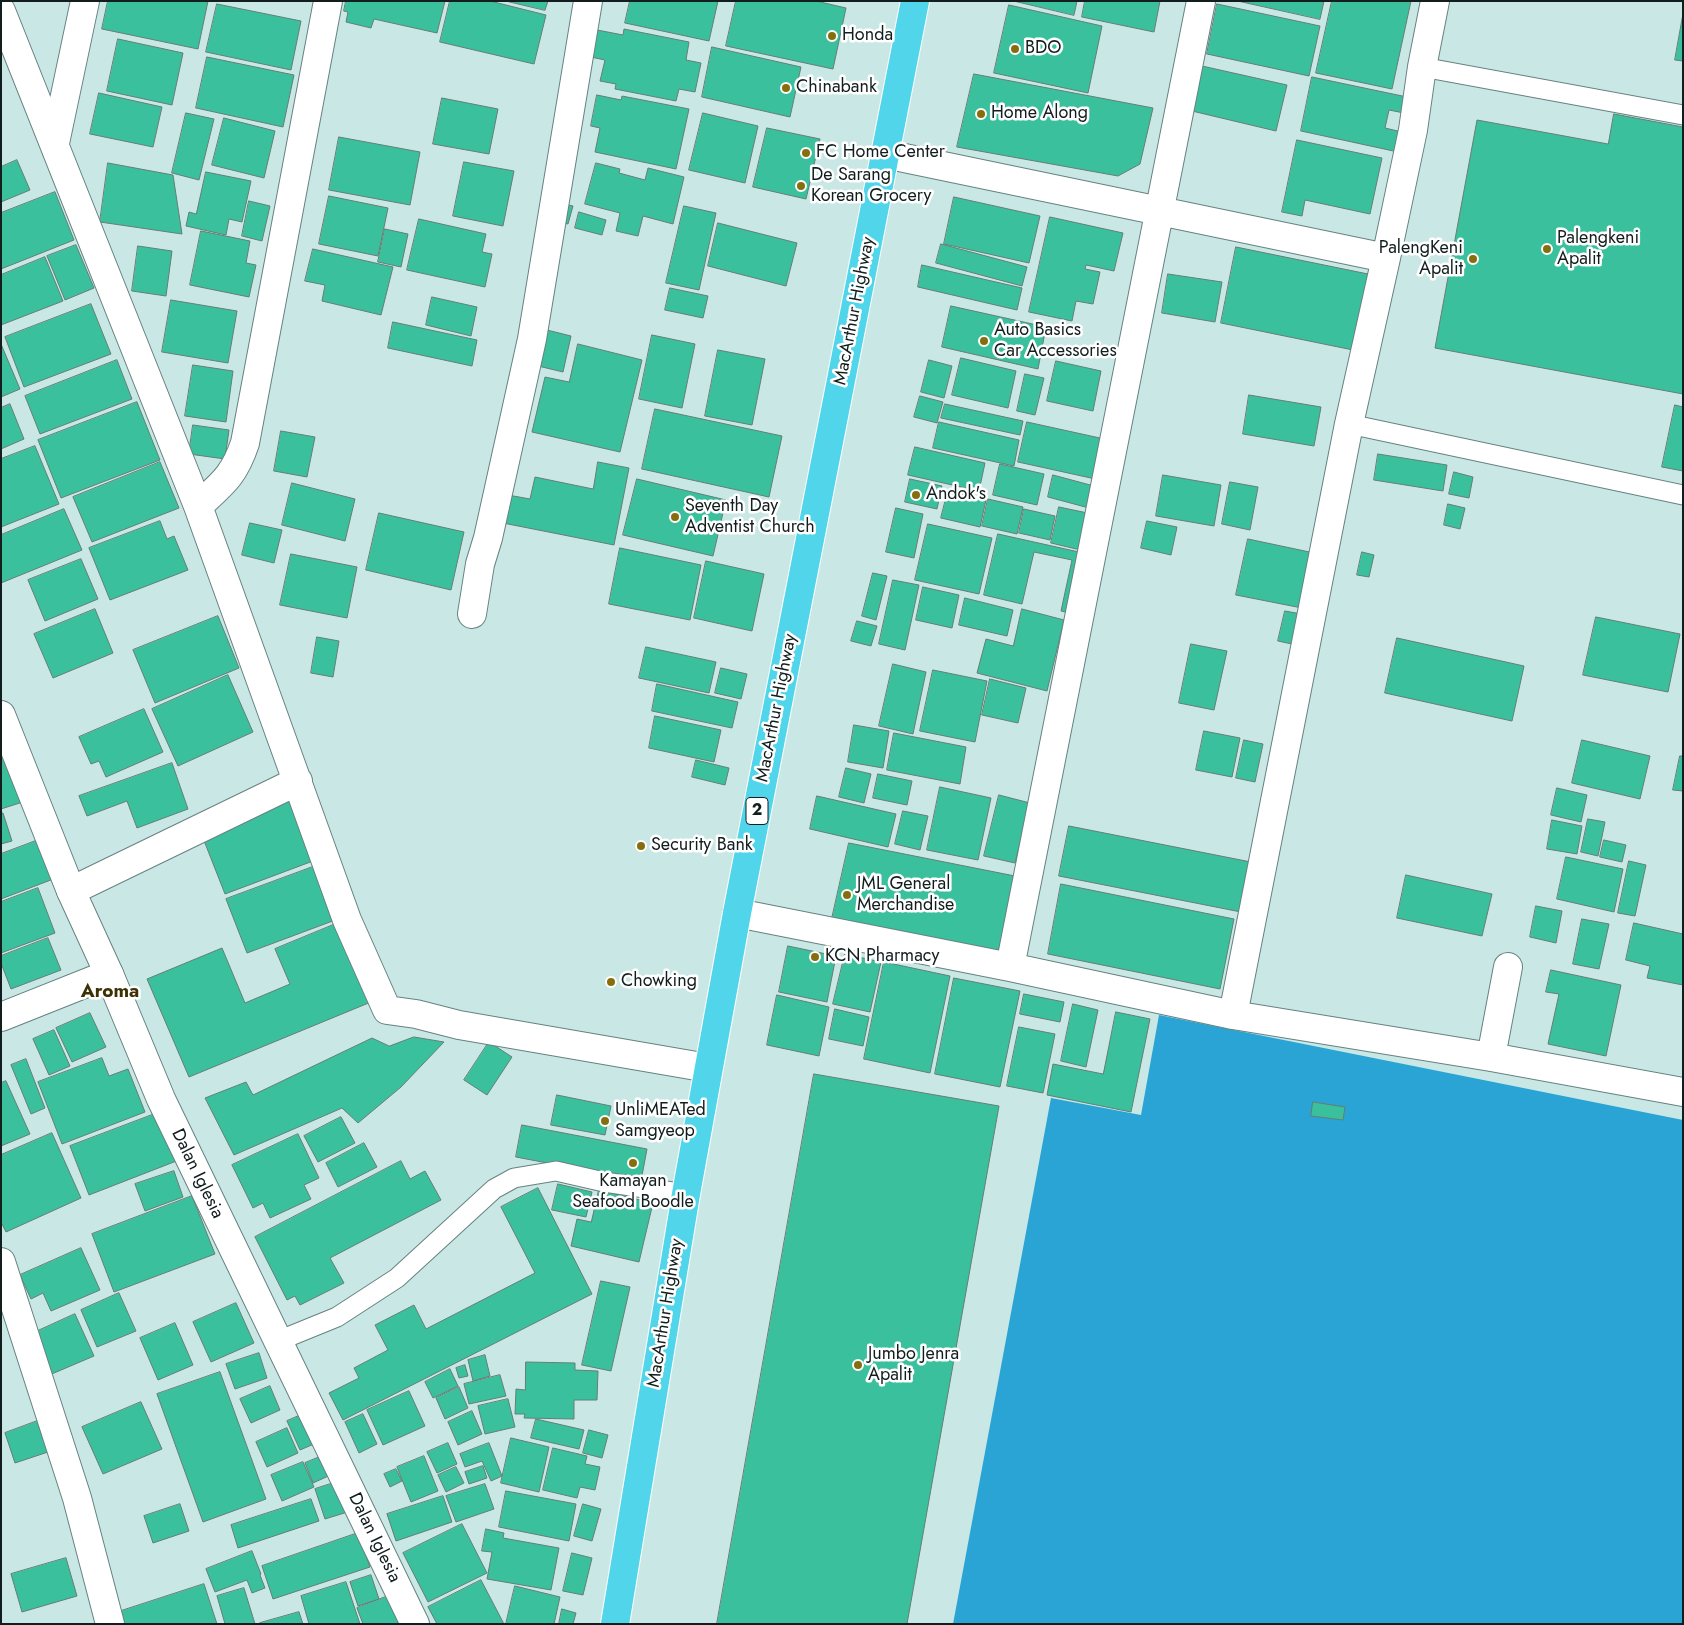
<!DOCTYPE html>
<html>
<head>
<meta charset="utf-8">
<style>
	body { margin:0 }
	#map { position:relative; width:1684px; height:1625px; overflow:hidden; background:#c9e8e5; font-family:Jost,sans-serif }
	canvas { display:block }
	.frame { position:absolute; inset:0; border:2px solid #121d1d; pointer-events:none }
</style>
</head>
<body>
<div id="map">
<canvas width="1684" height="1625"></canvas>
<div class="frame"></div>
</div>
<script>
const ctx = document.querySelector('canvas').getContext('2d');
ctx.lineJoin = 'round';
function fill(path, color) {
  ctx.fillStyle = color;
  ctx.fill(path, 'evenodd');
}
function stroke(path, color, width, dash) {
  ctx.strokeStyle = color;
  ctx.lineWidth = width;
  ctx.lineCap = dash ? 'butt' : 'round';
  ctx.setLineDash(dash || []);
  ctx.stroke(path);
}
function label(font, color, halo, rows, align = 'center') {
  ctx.font = font + ' Jost,sans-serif';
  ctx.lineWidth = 5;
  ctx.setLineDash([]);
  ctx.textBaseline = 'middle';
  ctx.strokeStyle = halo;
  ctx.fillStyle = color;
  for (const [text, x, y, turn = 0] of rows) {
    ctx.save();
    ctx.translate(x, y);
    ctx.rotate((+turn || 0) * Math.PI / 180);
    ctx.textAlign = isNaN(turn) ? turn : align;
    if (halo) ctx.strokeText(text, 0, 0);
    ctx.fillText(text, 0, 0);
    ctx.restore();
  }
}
fill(new Path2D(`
	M1159,1015l524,105v504h-730l98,-526 90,17z`), '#2aa4d5');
const building = new Path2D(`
	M108,1h100l-10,48 -96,-20z
	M346,1h99l-8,32 -63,-14 -3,9 -25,-6 2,-10 -4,-1z
	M450,1h40l56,14 -12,49 -94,-22z
	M506,1h42l-3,9z
	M630,1h88l-9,40 -84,-18z
	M736,1h80l30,7 -13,61 -107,-23z
	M1014,1h63l-3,14z
	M1085,1h75l-6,31 -72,-15z
	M1238,1h86l-4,18z
	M1332,1h79l-19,88 -76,-16z
	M217,4l84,17 -10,49 -85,-18z
	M1217,4l103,22 -11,50 -102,-22z
	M1009,5l93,21 -14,67 -94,-20z
	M1683,14v47l-8,-1z
	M592,29l31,6 1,-6 65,13 -3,18 15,3 -6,29 -16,-3 -3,12 -61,-12 1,-5 -16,-3 5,-21 -19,-4z
	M118,39l65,14 -11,52 -65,-14z
	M712,47l89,20 -11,50 -88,-20z
	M207,57l87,18 -11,52 -87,-19z
	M1202,66l85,19 -11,46 -84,-20z
	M974,74l179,34 -13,56 -22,12 -161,-29z
	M1312,77l95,20 -3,16 -15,-3 -4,18 17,4 -4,20 -97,-21z
	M99,93l63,14 -9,40 -63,-13z
	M597,95l24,5 1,-4 67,13 -13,60 -81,-17 5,-24 -9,-2z
	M442,98l56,11 -9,45 -56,-10z
	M186,113l28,6 -15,61 -27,-7z
	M703,113l55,13 -13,57 -56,-13z
	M1614,114l69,13v267l-248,-46 42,-228 131,24z
	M224,118l51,13 -11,47 -52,-13z
	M767,128l53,11 -14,60 -53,-12z
	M339,137l81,15 -10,53 -81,-15z
	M1297,140l85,18 -12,56 -65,-14 -3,16 -20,-4z
	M17,160l13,30 -29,12v-35z
	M464,162l50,9 -11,55 -50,-10z
	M108,163l65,12 9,59 -82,-12z
	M596,163l24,6 -1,4 26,7 3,-12 36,9 -11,47 -30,-8 -5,20 -22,-5 4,-18 -35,-9z
	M206,172l45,9 -9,41 -13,-3 -3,16 -40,-9 3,-14 7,2z
	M55,192l19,48 -73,29v-56z
	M329,196l59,12 -10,48 -59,-12z
	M954,197l86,19 -11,47 -85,-19z
	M249,201l21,5 -8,35 -20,-5z
	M556,202l17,4 -5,18 -16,-4z
	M684,206l32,7 -17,77 -33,-7z
	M579,212l27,8 -4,15 -27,-7z
	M1050,217l73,16 -9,38 -28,-6 -1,4 15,3 -7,32 -17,-3 -4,20 -43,-9z
	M419,219l67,15 -4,18 10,2 -7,33 -78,-17z
	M718,223l79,20 -11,43 -78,-20z
	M385,229l23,5 -7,33 -23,-5z
	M201,231l49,10 -4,22 10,2 -7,32 -59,-12z
	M941,244l86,23 -5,19 -86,-23z
	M76,245l18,43 -29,12 -18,-44z
	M138,246l34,5 -6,45 -34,-5z
	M1236,247l132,27 -15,76 -132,-27z
	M313,249l80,18 -12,48 -59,-14 3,-16 -20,-4z
	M45,257l18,44 -62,24v-50z
	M922,265l100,23 -5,22 -99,-23z
	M1168,274l54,8 -7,40 -53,-9z
	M670,288l38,8 -5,22 -38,-8z
	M432,297l45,10 -6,29 -45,-11z
	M171,300l66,11 -9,52 -66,-11z
	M91,304l20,50 -87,33 -19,-50z
	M951,306l95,21 -8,42 -96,-22z
	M393,322l84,18 -5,26 -84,-18z
	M543,329l28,7 -8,36 -29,-7z
	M652,335l43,9 -13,64 -43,-9z
	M1,344l19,45 -19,8z
	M578,344l64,16 -22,92 -88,-20 13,-55 24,5z
	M718,350l47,9 -13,66 -47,-9z
	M961,358l55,13 -8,37 -56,-13z
	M117,360l15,39 -92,35 -15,-38z
	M929,360l23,6 -8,32 -23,-6z
	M1056,361l45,10 -8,40 -46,-10z
	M193,365l40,6 -7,51 -41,-6z
	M1025,374l19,4 -9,37 -18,-4z
	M1249,395l72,12 -7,39 -71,-12z
	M920,396l23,6 -6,21 -23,-6z
	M137,402l23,58 -99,38 -23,-58z
	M10,404l14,35 -23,10v-41z
	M945,404l78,17 -3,14 -79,-17z
	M1675,405l8,2v64l-21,-4z
	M655,409l127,27 -13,61 -127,-28z
	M939,422l80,18 -5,26 -81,-18z
	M1027,422l82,18 -9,40 -82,-18z
	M193,425l36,5 -4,29 -36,-5z
	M281,431l34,6 -8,40 -33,-6z
	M35,446l24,58 -58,23v-68z
	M915,447l70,16 -6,28 -71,-16z
	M1378,454l69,11 -4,26 -69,-11z
	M160,462l19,46 -87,34 -19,-45z
	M598,462l31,6 -15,77 -111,-22 5,-28 22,4 5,-22 58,12z
	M1000,464l44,10 -7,31 -44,-10z
	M1454,472l19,5 -4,21 -20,-4z
	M1053,475l41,11 -5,22 -41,-11z
	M1163,475l58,10 -7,41 -58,-10z
	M637,479l89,21 -13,56 -90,-21z
	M910,479l32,7 -5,23 -32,-7z
	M1230,482l28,5 -8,43 -28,-6z
	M292,483l63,16 -10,42 -63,-16z
	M948,491l38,9 -6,27 -39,-9z
	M988,499l35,8 -6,27 -35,-8z
	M1448,504l17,4 -5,21 -16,-4z
	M1059,507l38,8 -8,37 -38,-9z
	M896,508l27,6 -9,44 -28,-6z
	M64,509l18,41 -81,33v-48z
	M1024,509l31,7 -5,24 -31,-7z
	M379,513l85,19 -13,58 -85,-20z
	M160,521l7,18 7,-3 14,34 -78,30 -21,-52z
	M1147,521l30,6 -6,28 -30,-7z
	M250,523l32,7 -8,33 -32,-8z
	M928,524l64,14 -13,56 -64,-14z
	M998,534l90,20 -14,60 -13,-3 11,-51 -38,-8 -12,52 -38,-9z
	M1248,539l71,15 -12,55 -71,-14z
	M620,548l81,17 -11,55 -81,-16z
	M1362,552l12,3 -5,22 -12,-2z
	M291,554l66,13 -10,51 -67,-13z
	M81,559l17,40 -53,22 -17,-41z
	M706,561l58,13 -12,57 -58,-13z
	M873,573l14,3 -11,44 -14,-4z
	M893,580l26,5 -14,65 -26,-6z
	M923,587l36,8 -7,33 -36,-8z
	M965,598l48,12 -6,26 -48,-11z
	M95,609l18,44 -60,25 -19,-44z
	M1022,609l42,11 -17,71 -70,-18 9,-34 27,7z
	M1285,611l22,4 -6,31 -23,-5z
	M218,616l21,52 -84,35 -22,-53z
	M1596,617l84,17 -12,58 -85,-17z
	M857,621l20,5 -6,20 -20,-5z
	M317,637l22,4 -6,36 -22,-4z
	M1397,638l127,28 -12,55 -127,-28z
	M1191,644l36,7 -13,59 -35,-7z
	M646,647l70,15 -7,31 -70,-15z
	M893,664l33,8 -13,62 -34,-8z
	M721,668l26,6 -6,25 -26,-6z
	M933,670l54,11 -12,61 -55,-11z
	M228,675l25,57 -75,34 -26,-57z
	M990,679l36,9 -8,35 -36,-8z
	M657,684l81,18 -6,26 -80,-17z
	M144,709l19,43 -57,25 -7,-16 -8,3 -12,-27z
	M655,716l66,14 -7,32 -65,-14z
	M854,725l35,6 -6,37 -35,-6z
	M1204,731l36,7 -8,39 -36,-7z
	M894,733l72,14 -6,37 -73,-14z
	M1244,740l19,4 -8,38 -19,-4z
	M1582,740l68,16 -10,43 -68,-16z
	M11,755l15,46 -25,8v-51z
	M1680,756h3v35l-10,-1z
	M696,760l33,8 -4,17 -33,-8z
	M172,763l16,46 -51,19 -10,-27 -40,15 -8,-20z
	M846,768l25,6 -7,29 -25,-6z
	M878,774l34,7 -5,24 -34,-7z
	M940,787l51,11 -13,62 -51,-10z
	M1557,788l30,7 -6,27 -30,-7z
	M999,795l31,8 -15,60 -31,-7z
	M817,796l79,18 -8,33 -78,-18z
	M290,800l23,61 -88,33 -24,-61z
	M903,811l25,5 -8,34 -25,-6z
	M1,813h2l9,28 -11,3z
	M1588,819l17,3 -7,34 -17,-4z
	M1552,820l30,6 -5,28 -30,-5z
	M1069,826l187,37 -10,50 -187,-37z
	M41,839l15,39 -55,21v-45z
	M1604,840l22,5 -4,17 -22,-5z
	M849,843l166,33 -17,79 -167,-32z
	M1566,857l57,12 -9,43 -57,-13z
	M1629,861l17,4 -11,51 -17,-3z
	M318,865l20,54 -91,34 -21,-54z
	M1406,875l86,19 -10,42 -85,-18z
	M1061,884l173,35 -14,70 -172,-35z
	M38,888l17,45 -54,20v-51z
	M1536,906l26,5 -6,32 -26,-6z
	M1582,919l27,5 -10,45 -26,-5z
	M338,923l33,79 -182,75 -42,-98 75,-31 23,55 45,-19 -15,-35z
	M1634,923l49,11v51l-36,-7 3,-12 -24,-6z
	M48,938l13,32 -50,19 -10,-26v-7z
	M788,946l48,10 -9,46 -48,-10z
	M845,954l36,8 -11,50 -37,-8z
	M884,962l66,14 -20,97 -66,-14z
	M1551,970l70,15 -15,71 -58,-12 11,-50 -13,-2z
	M954,978l66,13 -20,96 -65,-13z
	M1024,994l40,8 -4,20 -40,-8z
	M777,995l52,12 -10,49 -52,-11z
	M1073,1004l25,6 -12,57 -25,-6z
	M835,1009l34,8 -6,29 -34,-7z
	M1116,1012l34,7 -19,93 -84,-17 6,-31 50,10z
	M90,1013l16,34 -34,15 -16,-34z
	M1019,1027l36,7 -12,59 -36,-7z
	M54,1030l16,36 -21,9 -16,-36z
	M414,1037l30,5 -43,45 -43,36 -16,-15 -108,47 -29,-57 41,-16 7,13 119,-57 17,8z
	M489,1042l23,15 -25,38 -23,-15z
	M102,1058l7,18 19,-7 17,43 -83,32 -24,-62z
	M26,1059l19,49 -14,6 -20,-49z
	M814,1074l185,32 -92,518h-190z
	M6,1081l24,53 -29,12v-63z
	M557,1095l54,11 -6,29 -54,-10z
	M1313,1102l32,5 -2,13 -32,-4z
	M160,1112l19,48 -90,35 -19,-49z
	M341,1117l14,26 -37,19 -14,-26z
	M522,1125l125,24 -6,32 -125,-24z
	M52,1133l29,65 -75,34 -5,-10v-67z
	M298,1134l21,44 -15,7 7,14 -41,19 -7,-15 -10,5 -21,-43z
	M364,1143l13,24 -39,20 -12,-24z
	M401,1161l9,18 15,-8 16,29 -111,58 14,25 -44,22 -5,-9 -8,4 -32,-63z
	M174,1171l9,26 -38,14 -10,-27z
	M558,1184l34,8 -6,25 -34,-7z
	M538,1188l54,106 -249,126 -14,-27 30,-15 -5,-10 34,-18 -13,-25 39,-20 12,24 109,-56 -34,-66z
	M599,1190l54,13 -14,59 -68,-16 6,-27 14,3z
	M192,1196l23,58 -101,38 -22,-58z
	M81,1248l19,42 -49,21 -8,-18 -12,6 -11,-24z
	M601,1281l29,6 -19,84 -29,-6z
	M119,1293l17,38 -39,16 -16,-37z
	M236,1303l18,40 -43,19 -18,-40z
	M75,1314l19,42 -47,20 -18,-41z
	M175,1323l18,42 -35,15 -18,-42z
	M259,1353l8,25 -32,11 -9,-25z
	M485,1355l5,21 -17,5 -5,-21z
	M526,1362l49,1v7l23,1 -1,29h-23v19l-50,-1 1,-4h-10l1,-25 9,1z
	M465,1365l3,11 -9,2 -3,-10z
	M450,1369l8,17 -25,12 -8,-16z
	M220,1372l46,127 -63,23 -46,-128z
	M500,1375l6,21 -37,8 -5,-20z
	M270,1386l10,24 -29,13 -11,-24z
	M459,1387l9,21 -23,11 -9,-21z
	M409,1391l16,35 -42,19 -16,-35z
	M508,1399l7,28 -30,7 -7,-28z
	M141,1402l21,47 -59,25 -21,-47z
	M472,1411l10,23 -24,11 -10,-23z
	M308,1412l13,29 -21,9 -13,-29z
	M363,1414l14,30 -18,9 -14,-31z
	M536,1419l48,11 -5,19 -48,-11z
	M40,1420l11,31 -36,12 -10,-30z
	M287,1428l11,25 -31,14 -11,-25z
	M589,1430l19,5 -6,23 -19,-5z
	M511,1438l38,9 -10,45 -38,-9z
	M448,1443l9,21 -20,9 -10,-21z
	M489,1443l13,33 -11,5 -9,-20 -17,6 -5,-13z
	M553,1448l34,8 -2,8 15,3 -5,23 -15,-3 -3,11 -34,-8z
	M327,1454l8,19 -22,10 -8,-20z
	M424,1456l14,35 -27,11 -14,-35z
	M303,1462l11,25 -32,14 -11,-26z
	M483,1466l4,12 -18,6 -4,-12z
	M456,1467l8,16 -18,9 -8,-17z
	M396,1469l6,12 -12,6 -6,-13z
	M343,1480l11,30 -29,9 -10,-30z
	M485,1484l9,25 -38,13 -10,-26z
	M506,1491l70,13 -7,37 -70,-14z
	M443,1496l9,26 -56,19 -9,-27z
	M311,1499l8,22 -81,27 -7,-23z
	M180,1504l9,27 -36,12 -9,-27z
	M583,1504l18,5 -9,32 -18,-5z
	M462,1524l25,49 -59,29 -25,-49z
	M486,1529l18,4 -1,5 56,10 -8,42 -64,-11 5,-27 -10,-1z
	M358,1533l12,34 -97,32 -11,-33z
	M252,1551l9,23 -1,1 5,13 -13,5 -5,-13 -32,12 -9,-23z
	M572,1553l20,5 -9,37 -20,-4z
	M66,1558l11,38 -55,16 -11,-38z
	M371,1575l8,24 -21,7 -8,-24z
	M481,1580l23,44h-67l-9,-17z
	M346,1582l14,42h-51l-8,-28z
	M204,1584l13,40h-98l-4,-11z
	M515,1586l45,11 -6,27h-48z
	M244,1588l11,36h-30l-8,-28z
	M388,1596l11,28h-36l-6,-16z
	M562,1609l14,4 -3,11h-14z
	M299,1612l4,12h-42l-1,-1z`);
fill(building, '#3bc09d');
stroke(building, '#647e75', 1);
const lane = new Path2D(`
	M1422,67l261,48
	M1349,424l334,71
	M278,1341l59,-24 60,-39 97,-89 20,-11 42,-7 48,11 82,12`);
const street = new Path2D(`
	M1,11l197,495 149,414 40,90 29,4 43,11 249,43
	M55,143l30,-142
	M885,154l501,104
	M198,506c24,-22 36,-30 47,-63l83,-442
	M472,614l8,-50 8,-26 44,-199 56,-338
	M71,891l227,-110
	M737,913l273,54 223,48 258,42 192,35
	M1010,967l191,-966
	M1233,1015l116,-591 37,-166 27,-128 9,-63 13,-66
	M1,1017l108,-43
	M1491,1057l17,-90
	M1,1262l76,236 33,126`);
const secondary = new Path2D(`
	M1,715l70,176 38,83 52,125 254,525`);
const highway = new Path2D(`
	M615,1624l71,-430 51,-281 178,-912`);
stroke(lane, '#668280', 21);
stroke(street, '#668280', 30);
stroke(secondary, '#668280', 30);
stroke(highway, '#fff', 30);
stroke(lane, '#fff', 19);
stroke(street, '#fff', 28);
stroke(secondary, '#fff', 28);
stroke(highway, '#50d5eb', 28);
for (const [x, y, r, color] of [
	[832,36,5,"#866e0d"],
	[1015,49,5,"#866e0d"],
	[786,88,5,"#866e0d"],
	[981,114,5,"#866e0d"],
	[806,153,5,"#866e0d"],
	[801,186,5,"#866e0d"],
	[1547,249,5,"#866e0d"],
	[1473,259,5,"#866e0d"],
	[984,341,5,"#866e0d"],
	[916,495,5,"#866e0d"],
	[675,517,5,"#866e0d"],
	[641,846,5,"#866e0d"],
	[847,895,5,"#866e0d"],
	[815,957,5,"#866e0d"],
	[611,982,5,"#866e0d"],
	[605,1121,5,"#866e0d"],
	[633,1163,5,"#866e0d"],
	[858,1365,5,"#866e0d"]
]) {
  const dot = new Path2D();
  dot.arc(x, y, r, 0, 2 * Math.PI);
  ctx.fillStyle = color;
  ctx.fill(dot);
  stroke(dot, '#fff', 2);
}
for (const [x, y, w] of [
	[757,811,22]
]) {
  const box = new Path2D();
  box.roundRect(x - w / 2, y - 13.5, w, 27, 4);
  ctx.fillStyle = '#fff';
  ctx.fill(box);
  stroke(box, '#121d1d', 1);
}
label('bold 16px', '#121d1d', null, [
	["2",757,811]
]);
label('18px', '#121d1d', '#fff', [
	["Honda",842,36],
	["BDO",1025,49],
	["Chinabank",796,88],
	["Home Along",991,114],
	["FC Home Center",816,153],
	["De Sarang",811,176],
	["Korean Grocery",811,197],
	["Palengkeni",1557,239],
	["Apalit",1557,260],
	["PalengKeni",1463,249,"right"],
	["Apalit",1463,270,"right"],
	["Auto Basics",994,331],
	["Car Accessories",994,352],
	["Andok's",926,495],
	["Seventh Day",685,507],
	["Adventist Church",685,528],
	["Security Bank",651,846],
	["JML General",857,885],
	["Merchandise",857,906],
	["KCN Pharmacy",825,957],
	["Chowking",621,982],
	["UnliMEATed",615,1111],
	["Samgyeop",615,1132],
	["Kamayan",633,1182,"center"],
	["Seafood Boodle",633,1203,"center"],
	["Jumbo Jenra",868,1355],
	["Apalit",868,1376]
], 'left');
label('18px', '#121d1d', '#fff', [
	["MacArthur Highway",855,311,-79],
	["MacArthur Highway",777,708,-79],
	["Dalan Iglesia",197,1174,64],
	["MacArthur Highway",666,1313,-81],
	["Dalan Iglesia",374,1538,64]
]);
label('bold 19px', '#3d3206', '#fff', [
	["Aroma",110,992]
]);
</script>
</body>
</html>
